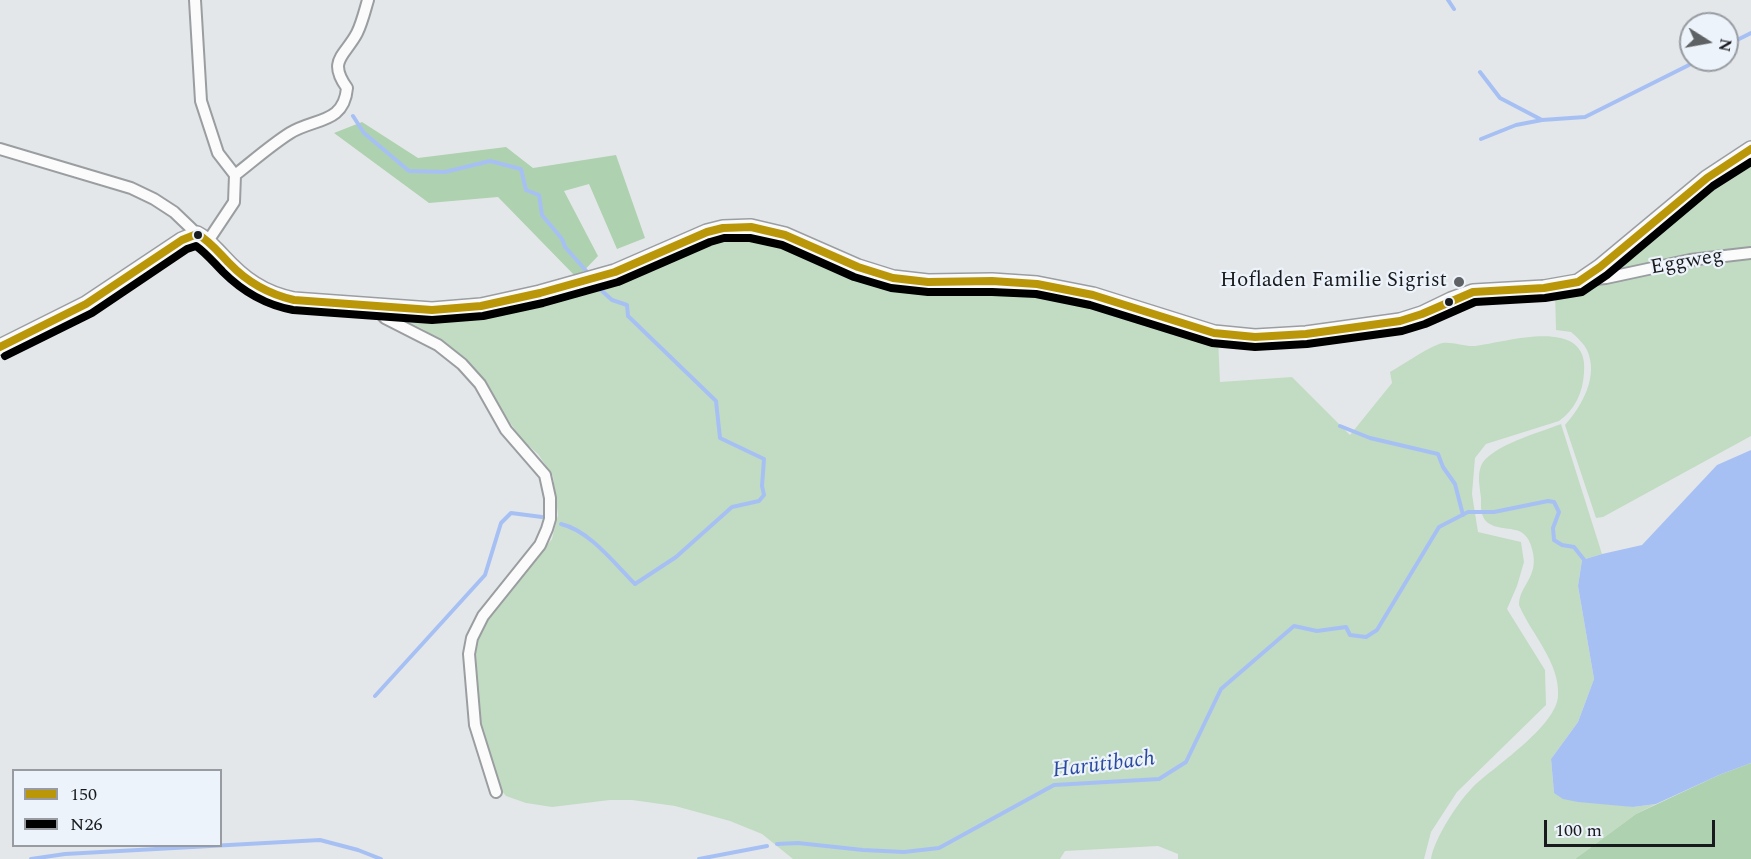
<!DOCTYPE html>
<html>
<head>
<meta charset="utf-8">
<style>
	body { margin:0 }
	#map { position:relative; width:1751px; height:859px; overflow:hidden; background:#e4e7ea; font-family:Spectral,serif }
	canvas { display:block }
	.legend { position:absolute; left:12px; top:769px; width:210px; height:78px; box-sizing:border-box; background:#edf3fb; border:2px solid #989ca2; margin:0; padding:8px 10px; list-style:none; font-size:18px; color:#181a1d }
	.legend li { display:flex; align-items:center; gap:12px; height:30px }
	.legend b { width:30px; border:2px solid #989ca2 }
	.north { position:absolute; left:1679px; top:12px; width:60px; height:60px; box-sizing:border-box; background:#edf3fb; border:2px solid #989ca2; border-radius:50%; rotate:101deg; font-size:16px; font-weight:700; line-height:24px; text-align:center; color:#181a1d }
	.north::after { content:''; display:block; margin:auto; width:21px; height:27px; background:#5f6265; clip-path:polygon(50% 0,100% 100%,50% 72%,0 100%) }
	.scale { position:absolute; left:1544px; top:820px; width:171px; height:27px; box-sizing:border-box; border:3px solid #181a1d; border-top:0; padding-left:8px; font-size:18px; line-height:21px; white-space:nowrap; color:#181a1d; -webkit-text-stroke:4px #edf3fb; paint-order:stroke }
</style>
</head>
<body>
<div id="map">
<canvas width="1751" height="859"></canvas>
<ul class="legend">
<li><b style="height:8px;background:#ba9709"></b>150</li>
<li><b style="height:8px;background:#000"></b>N26</li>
</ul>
<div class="north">N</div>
<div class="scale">100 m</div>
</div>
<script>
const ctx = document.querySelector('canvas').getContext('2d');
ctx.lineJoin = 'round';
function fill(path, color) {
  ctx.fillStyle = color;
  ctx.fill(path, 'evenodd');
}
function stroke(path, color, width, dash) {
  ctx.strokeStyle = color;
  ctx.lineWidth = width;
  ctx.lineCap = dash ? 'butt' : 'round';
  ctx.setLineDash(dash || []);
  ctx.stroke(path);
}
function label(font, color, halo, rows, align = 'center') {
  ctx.font = font + ' Spectral,serif';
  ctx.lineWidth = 4.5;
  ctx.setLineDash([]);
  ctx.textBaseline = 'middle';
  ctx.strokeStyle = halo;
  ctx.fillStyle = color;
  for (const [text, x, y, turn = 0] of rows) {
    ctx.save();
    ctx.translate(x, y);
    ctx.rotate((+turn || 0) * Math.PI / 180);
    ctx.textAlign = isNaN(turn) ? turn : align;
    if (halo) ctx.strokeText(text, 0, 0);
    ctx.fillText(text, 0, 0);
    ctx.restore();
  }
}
fill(new Path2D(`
	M1751,157v91l-30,3 -111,22 -4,-4 95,-80z
	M735,235l27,3 90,35 26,15 178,7 162,43 2,44 72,-5 58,58 42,-52 -2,-11c16,-9 32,-21 49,-28 10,-4 25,3 36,2 32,-4 115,-31 109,27 -1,19 -9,37 -25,48l-73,23 -11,14 -3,36 6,38 43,10 3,20 -7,24 -10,23 38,61 1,35 -89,87 -26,40 -7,27h-246v-5l-20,-8 -93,5 -5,8h-267l-31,-25 -32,-13 -55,-15 -43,-6h-22l-58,7 -26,-4 -20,-7 -9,-11 -15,-48 -7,-39 -3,-43 13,-34 67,-82 6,-24 -5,-39 -15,-22 -17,-15 -49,-74 -49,-36 -27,-13 51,2 78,-10 104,-31z
	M1751,259v177l-148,81 -7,1 -31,-93c17,-19 34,-49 22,-75 -3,-6 -10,-13 -16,-18l-15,-2 -1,-38 118,-22z
	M1561,424l41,130 -20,6 -4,26 16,93 -16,43 -27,37 3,34 79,14 23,-3 -20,10 -61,45h-144c3,-20 27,-57 41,-71 21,-21 84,-61 86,-92 2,-34 -27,-62 -39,-91 0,-20 21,-28 13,-56 -7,-28 -27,-15 -44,-26 -8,-6 -7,-16 -7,-25 -1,-10 -4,-22 0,-32 8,-20 60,-34 80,-42z`), '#c2dcc3');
fill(new Path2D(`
	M362,122l56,36 88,-11 27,21 83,-13 29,83 -28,11 -28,-65 -25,7 34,65 -21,22 -79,-81 -69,6 -95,-70z
	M1751,763v96h-176l61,-45 83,-39z`), '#aed1af');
fill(new Path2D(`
	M1751,450v313l-32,12 -63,29 -23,3 -55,-5 -15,-3 -9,-6 -3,-34 27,-37 16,-43 -16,-93 4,-26 20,-6 40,-9 75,-80z`), '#a7c0f4');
stroke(new Path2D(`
	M1448,0l6,9
	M1727,45l24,-12
	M1480,72l20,26 42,22 43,-3 114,-57
	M353,116l11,17 45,38 36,1 45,-11 31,8 5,21 13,5 3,20 20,24 3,8 24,27
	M1481,139l35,-14 26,-5
	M1340,426l30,12 68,16 5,13 12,17 8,31
	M561,524c29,7 53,39 74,60l41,-27 56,-50 27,-6 5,-6 -2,-9 2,-27 -44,-21 -4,-37 -88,-85 -1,-11 -15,-5 -11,-10
	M375,696l110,-121 16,-52 10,-10 31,4
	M777,844l21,-1 65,7 41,2 35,-4 115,-63 105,-6 27,-17 35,-73 73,-63 23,5 29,-4 4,8 16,2 11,-7 62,-103 29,-15h26l54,-11 6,1 5,10 -6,16 1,12 8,5 12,2 11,14
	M31,859l34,-5 255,-14 38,10 23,9
	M699,859l68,-13`), '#a7c0f4', 4);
const street = new Path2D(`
	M195,0l6,101 17,52 17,22 -1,27 -26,39
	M0,149l131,39 23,11 20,13 23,22
	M235,175c18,-14 36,-30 55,-42 24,-15 54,-9 57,-45 -20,-28 -2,-32 10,-55 5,-10 8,-23 11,-33
	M1587,276l8,3 11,-1 84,-18 61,-7
	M375,307l10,11 53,27 24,19 18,20 26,46 39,45 5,23v21l-3,10 -7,16 -57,71 -11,22 -3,16 6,71 21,67`);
const secondary = new Path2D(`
	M0,347l86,-43 96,-64 15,-6c10,5 17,14 25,22 21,23 41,38 72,44l138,10 49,-4 59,-13 75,-21 92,-40 16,-4 28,-1 34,8 73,32 35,11 35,4 64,-1 45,3 56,11 121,38 41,4 51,-3 94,-13 22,-7 29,-14 22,-8 71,-4 34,-6 22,-15 107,-89 44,-29`);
stroke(street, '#9b9ea0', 14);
stroke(secondary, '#9b9ea0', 18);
stroke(street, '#fbfbfc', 10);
stroke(secondary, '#fbfbfc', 15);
stroke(new Path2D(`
	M197,234c13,7 22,19 32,29 18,19 39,31 65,37l138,10 49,-4 59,-13 75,-21 92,-40 16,-4 28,-1 34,8 73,32 35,11 35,4 64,-1 45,3 56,11 121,38 41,4 51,-3 94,-13 22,-7 51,-22 71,-4 34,-6 22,-15 107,-89 44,-29
	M0,347l86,-43 96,-64 15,-6`), '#ba9709', 8);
stroke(new Path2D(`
	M5,356l87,-43 95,-64 9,-3c10,7 18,17 27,26 20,20 43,33 70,38l139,10 51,-4 60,-13 75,-21 92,-40 14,-4h26l32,7 72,32 37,11 37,4h64l44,2 54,11 122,38 43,4 52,-3 95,-13 23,-7 50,-22 70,-4 37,-6 25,-17 106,-89 38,-24`), '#000', 8);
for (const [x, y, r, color] of [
	[198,235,5,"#181a1d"],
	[1459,282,6,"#5f6265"],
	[1449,302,5,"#181a1d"]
]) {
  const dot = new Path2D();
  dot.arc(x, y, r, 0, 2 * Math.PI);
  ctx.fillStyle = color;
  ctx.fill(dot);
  stroke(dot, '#edf3fb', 2);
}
label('21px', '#181a1d', '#edf3fb', [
	["Eggweg",1687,263,-10]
]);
label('21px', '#181a1d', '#edf3fb', [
	["Hofladen Familie Sigrist",1447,282]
], 'right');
label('italic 22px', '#2a4a9e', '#edf3fb', [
	["Harütibach",1104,766,-7]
]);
</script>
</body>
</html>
